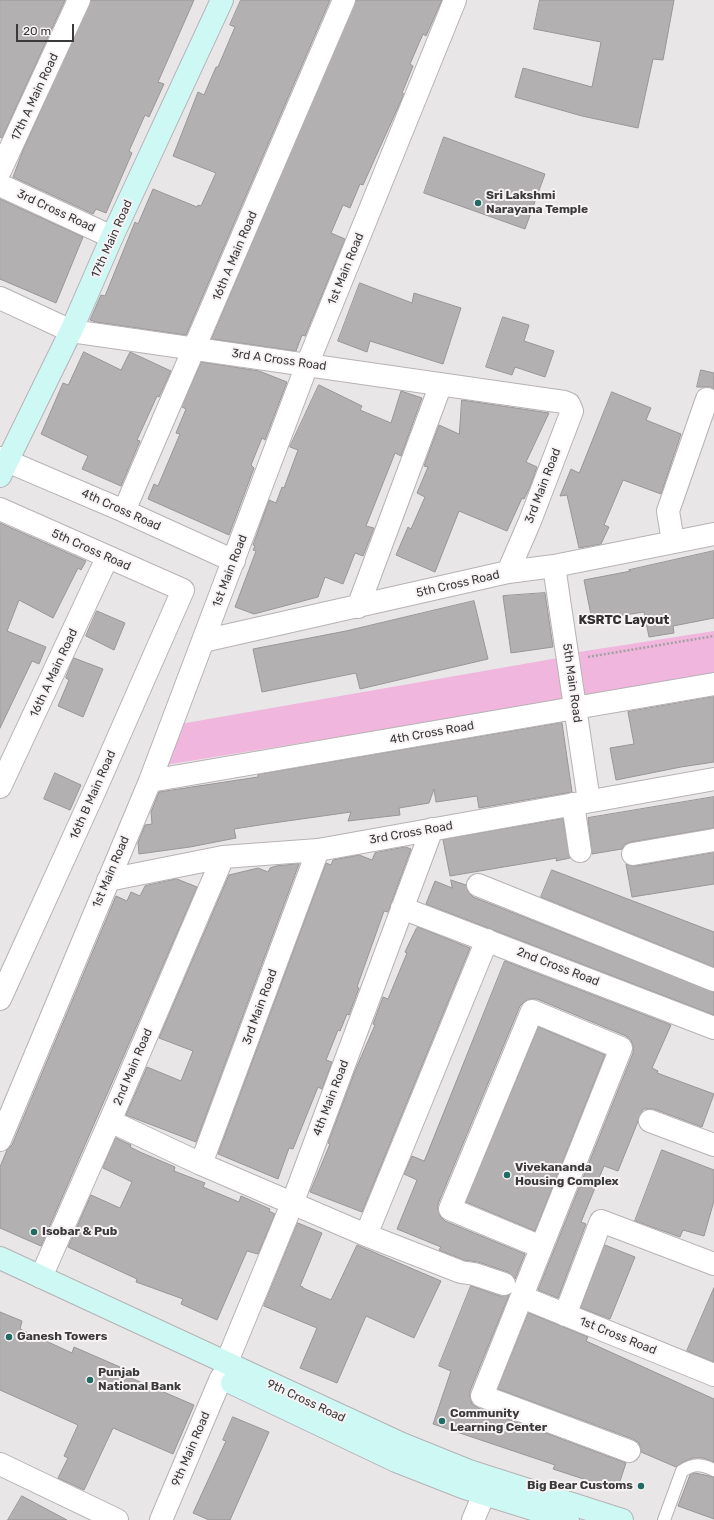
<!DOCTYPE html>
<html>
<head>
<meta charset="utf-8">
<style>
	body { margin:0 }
	#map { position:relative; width:714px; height:1520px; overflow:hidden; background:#e9e6e8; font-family:Rubik,sans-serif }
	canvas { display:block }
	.scale { position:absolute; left:16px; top:24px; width:58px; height:18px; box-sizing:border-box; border:2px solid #3b3a3b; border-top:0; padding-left:5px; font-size:12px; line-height:14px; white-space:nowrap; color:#3b3a3b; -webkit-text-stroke:3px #f7f3f5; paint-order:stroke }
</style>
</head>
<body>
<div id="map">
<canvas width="714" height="1520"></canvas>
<div class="scale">20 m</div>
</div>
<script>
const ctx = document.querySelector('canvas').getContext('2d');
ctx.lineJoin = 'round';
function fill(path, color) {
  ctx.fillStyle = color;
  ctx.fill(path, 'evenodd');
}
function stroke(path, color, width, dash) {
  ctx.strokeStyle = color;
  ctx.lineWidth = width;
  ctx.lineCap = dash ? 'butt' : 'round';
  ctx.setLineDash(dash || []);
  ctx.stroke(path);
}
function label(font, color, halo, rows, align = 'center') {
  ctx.font = font + ' Rubik,sans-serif';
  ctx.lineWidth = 4;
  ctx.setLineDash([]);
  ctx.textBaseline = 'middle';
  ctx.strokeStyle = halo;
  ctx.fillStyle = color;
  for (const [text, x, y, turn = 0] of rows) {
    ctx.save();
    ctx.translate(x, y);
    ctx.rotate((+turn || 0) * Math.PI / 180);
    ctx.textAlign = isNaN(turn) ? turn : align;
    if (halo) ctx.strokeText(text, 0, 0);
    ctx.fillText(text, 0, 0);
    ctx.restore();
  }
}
fill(new Path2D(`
	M714,631v48l-130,20 -5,-47z
	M558,658l8,42 -401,65 15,-41z`), '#f0b6dd');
const building = new Path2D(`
	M0,0h65l-63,138 -2,-1z
	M91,0h103l-36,82 6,2 -15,33 -4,-2 -16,36 3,2 -26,60 -10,-4 -3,5 -80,-37 11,-29z
	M241,0h89l-144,335 -90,-13 -6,-2 11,-25 4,1 30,-74 3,2 15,-35 44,18 1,-2 3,1 15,-33 -43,-17 25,-64 6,3 12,-28h2l17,-40 -5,-2z
	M356,0h86l-16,36 -3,-2 -13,30 3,2 -11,27 2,1 -41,91 -3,-1 -10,24 -7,-3 -12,28 14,6 -40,97 -3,-1 -6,16 -84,-12z
	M540,0h134l-11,60 -10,-1 -15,69 -56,-12 -67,-19 8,-29 69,19 9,-45 -67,-13z
	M444,137l101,37 -20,55 -101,-36z
	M0,199l83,38 -27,66 -56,-24z
	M360,283l52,20 2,-10 47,15 -18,56 -73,-23 -3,11 -29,-11z
	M503,317l26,8 -5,16 30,10 -9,26 -30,-10 -3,8 -26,-8z
	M84,352l37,18 9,-18 41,19 -12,26 -2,-1 -20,44 3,1 -19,45 -39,-17 6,-13 -47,-22 22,-51 5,2z
	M202,362l57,9 28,11 -22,58 -3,-2 -11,27 3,3 -25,67 -81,-36 6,-15 4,2 22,-52 -4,-1 10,-24 -4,-2z
	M701,370l13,3v16l-3,-2h-14z
	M319,385l43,21 -2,4 31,13 10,-32 21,7 -21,58 -6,-3 -29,73 8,2 -11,28 -8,-3 -12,31 -18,-7 -7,20 -64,17 -19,-7 21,-56 -3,-1 2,-4 -2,-1 16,-45 7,3 6,-16 2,1 14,-38 -8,-3z
	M612,392l39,16 -5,12 35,14 -20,60 -38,-14 -19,45 5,2 -8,17 -22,4 -12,-53 -7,1 11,-27 8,4z
	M462,400l87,13 -23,49 11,5 -7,20 -6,12 -2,-1 -15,33 -48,-20 -24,61 -39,-17 12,-28 3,2 14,-32 -8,-4 11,-26 -4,-1 15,-41 20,9z
	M0,523l86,38 -5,9 -3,-2 -25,50 -34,-18 -12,31 39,16 -7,17 -7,-3 -32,67z
	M714,551v67l-41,8 1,7 -25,4 -5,-25 -52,8 -8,-40 47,-9 -2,-1z
	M545,593l8,54 -42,6 -8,-57z
	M474,601l14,58 -128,30 -4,-16 -94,19 -9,-43 93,-18z
	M97,611l28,12 -11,27 -28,-14z
	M74,658l29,11 -20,48 -25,-11 11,-26 -3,-2z
	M714,697v65l-33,5 -65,13 -6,-32 24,-4 -6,-32z
	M562,723l10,69 -93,16 -2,-12 -41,6 -2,-13 -5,14 -30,5 1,7 -52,6 3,-9 -85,12 -32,5 2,9 -46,9 -51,7 -1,-11 7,-18 7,-1 -1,-12 8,-20 99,-15v-2z
	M55,773l26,12 -11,25 -26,-11z
	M714,797v31l-83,14 -6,2 -3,5 -30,5 -4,-36z
	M563,819l7,39 -14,3 1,-3 -107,18 -7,-36z
	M406,847l5,2 -23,63 -4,-1 -27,76 2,1 -10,27 -2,-1 -7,17 -2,-1 -12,30 6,2 -10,27 -4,-2 -25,62 -4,-1 -11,31 -60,-25 108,-291 5,2 2,-5 26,-5 13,5 3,-7z
	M714,853v31l-82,13 -6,-33 9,2z
	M299,864l-103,278 -70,-27 21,-48 34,14 12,-30 -34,-13 70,-163 29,-7 10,4 2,-4 6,-2z
	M552,870l162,62v35l-173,-70z
	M177,879l20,8 -156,359 -41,-18v-61l7,-17 5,-5 104,-249 11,5 4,-9 9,4 5,-10z
	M451,880l15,5 2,7 5,5 241,95v23l-288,-111 9,-23 17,7z
	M418,927l52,21 -108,264 -52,-20 20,-48 -2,-1 27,-72 20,-46 -2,-1 10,-27 5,2 19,-46 -2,-1 11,-23z
	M505,961l166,64 -19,43 6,3 -1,2 57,21 -12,33 -48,-18h-11l-25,62 -14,-5 -23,56 5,2 -28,74 -20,-8 95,-237v-7l-2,-6 -5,-4 -89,-37h-6l-6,2 -5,5 -82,198v6l2,6 5,5 80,33 -10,25 -7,-7 -30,-10 -14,-2 -25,-10 2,-3 -44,-18 20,-49 -13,-6 8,-18 12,5z
	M539,1027l66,28 -70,176 -69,-29z
	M116,1138l15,7 -1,2 10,5 35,15 -1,4 31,12 -2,4 36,15 2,-6 29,13 -1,2 6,3 -17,40 -11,-3 -30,69 -36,-16 2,-5 -47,-17 1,-3 -69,-32 23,-52 29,13 12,-26 -29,-14z
	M662,1150l52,20v31l-10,35 -21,-6 -3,7 -45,-16z
	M298,1223l24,10 -22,53 3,1v1l28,12 26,-55 84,36 -27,57 -48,-22 -29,67 -37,-15 17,-40 -53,-22z
	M605,1245l30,12 -25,62 -29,-11z
	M471,1286l29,10 9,-1 -39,96v6l2,7 6,4 148,55 -9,27 -64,-21 2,-4 -122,-41 18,-53 -12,-5z
	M714,1288v74l-27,-11z
	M0,1312l22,9 -2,8 52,24 2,-6 46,20 -3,5 77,33 -21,49 -60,-26 -29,62 -26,-12 10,-20 -4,-2 14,-31 -78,-35z
	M529,1313l59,24 -2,4 128,58v63l-11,-4h-10l-10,4 -7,5 -35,-15 -2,-9 -6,-4 -135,-50z
	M233,1417l36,15 -39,88h-21l-16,-7 33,-72 -3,-1z
	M695,1473l19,4v42l-36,-13 12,-31z
	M22,1496l45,24h-59z`);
fill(building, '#b3b0b2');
stroke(building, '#999698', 1);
const lane = new Path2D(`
	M664,1520l18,-49c12,-8 19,-7 32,-1`);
const street = new Path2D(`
	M0,171l79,-171
	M0,185l112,52
	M0,298l71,33 493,71 5,2 3,7 -42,110 -22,51
	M0,458l124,53 110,50
	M0,509l183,81 -87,198 -96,211
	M124,511l220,-511
	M673,542l-5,-31 39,-112
	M554,566l35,235
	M358,607l83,-223
	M203,641l305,-69 46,-6 160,-32
	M150,781l564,-97
	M0,787l107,-229
	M573,804l7,47
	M633,854l81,-14
	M108,880l115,-23 95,-7 396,-71
	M478,885l236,95
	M402,908l312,120
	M110,1121l91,43 165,71 121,-295
	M650,1121l64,24
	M0,1140l150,-359 157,-416 148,-365
	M201,1164l117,-314
	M366,1235l95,37 13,2 30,10
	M541,1247l-91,-38 82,-198 89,37 -139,348 147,55
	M41,1277l69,-156 113,-264
	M522,1297l192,78
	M565,1315l36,-94 113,43
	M226,1364l66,-160 140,-375
	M0,1464l117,56
	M161,1520l60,-142
	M473,1520l11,-26`);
const secondary = new Path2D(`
	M0,476l71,-145 41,-94 110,-237
	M0,1258l402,186 67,27 153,49
	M232,1383l164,78 69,27 103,32`);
stroke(lane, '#b6b2b5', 14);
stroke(street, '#b6b2b5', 24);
stroke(secondary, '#b6b2b5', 24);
stroke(new Path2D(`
	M588,657l126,-21`), '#a3a1a3', 2.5, [2, 2]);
stroke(lane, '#fff', 12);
stroke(street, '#fff', 22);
stroke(secondary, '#cdf8f4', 22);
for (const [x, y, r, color] of [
	[478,203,4,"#216b63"],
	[507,1175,4,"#216b63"],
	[34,1232,4,"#216b63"],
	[9,1337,4,"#216b63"],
	[90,1380,4,"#216b63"],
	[442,1421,4,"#216b63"],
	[641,1486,4,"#216b63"]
]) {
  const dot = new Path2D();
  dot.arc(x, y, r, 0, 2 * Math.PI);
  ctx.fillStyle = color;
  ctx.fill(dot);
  stroke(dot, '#f7f3f5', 1.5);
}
label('12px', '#3b3a3b', '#f7f3f5', [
	["17th A Main Road",35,97,-65],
	["3rd Cross Road",56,211,25],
	["17th Main Road",112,239,-66],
	["16th A Main Road",235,256,-67],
	["1st Main Road",346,269,-68],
	["3rd A Cross Road",279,360,8],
	["3rd Main Road",543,486,-69],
	["4th Cross Road",121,510,24],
	["5th Cross Road",91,550,24],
	["1st Main Road",230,571,-69],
	["5th Cross Road",458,584,-13],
	["16th A Main Road",54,673,-65],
	["5th Main Road",572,683,82],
	["4th Cross Road",432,733,-10],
	["16th B Main Road",93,795,-66],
	["3rd Cross Road",411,833,-10],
	["1st Main Road",111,872,-67],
	["2nd Cross Road",558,967,21],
	["3rd Main Road",260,1007,-70],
	["2nd Main Road",133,1067,-67],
	["4th Main Road",331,1098,-69],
	["1st Cross Road",618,1336,22],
	["9th Cross Road",306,1401,25],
	["9th Main Road",191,1449,-67]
]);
label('bold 12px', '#3b3a3b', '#f7f3f5', [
	["Sri Lakshmi",486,196],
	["Narayana Temple",486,210],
	["Vivekananda",515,1168],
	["Housing Complex",515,1182],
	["Isobar & Pub",42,1232],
	["Ganesh Towers",17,1337],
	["Punjab",98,1373],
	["National Bank",98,1387],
	["Community",450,1414],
	["Learning Center",450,1428],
	["Big Bear Customs",633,1486,"right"]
], 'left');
label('bold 13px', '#312e30', '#f7f3f5', [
	["KSRTC Layout",624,620]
]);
</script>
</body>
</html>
